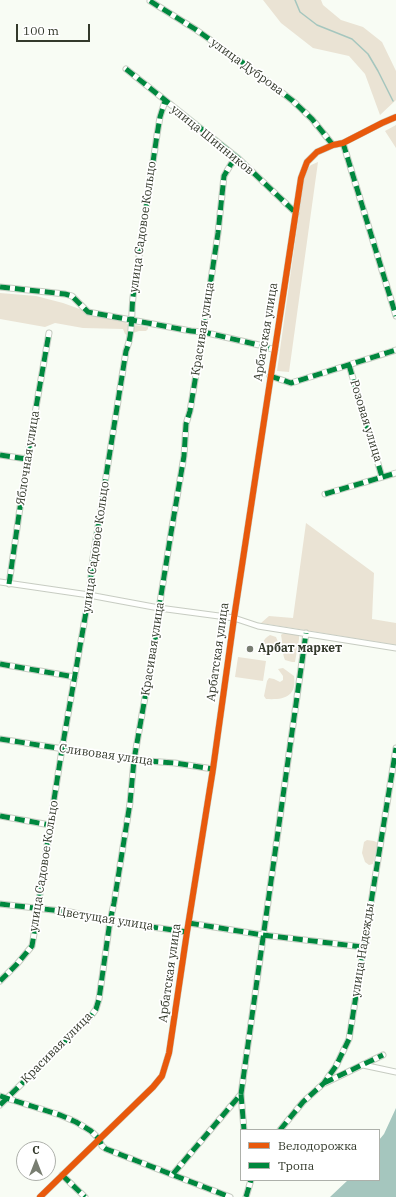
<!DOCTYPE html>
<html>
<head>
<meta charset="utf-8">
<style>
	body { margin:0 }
	#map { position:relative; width:396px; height:1197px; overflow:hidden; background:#f8fcf4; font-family:"IBM Plex Serif",serif }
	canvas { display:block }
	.legend { position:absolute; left:240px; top:1129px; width:140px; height:52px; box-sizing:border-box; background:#fff; border:1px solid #adb0aa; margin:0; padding:5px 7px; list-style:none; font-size:12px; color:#33392b }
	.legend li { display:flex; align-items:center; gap:8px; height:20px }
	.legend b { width:20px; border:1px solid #adb0aa }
	.north { position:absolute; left:16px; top:1141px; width:40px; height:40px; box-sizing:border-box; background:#fff; border:1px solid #adb0aa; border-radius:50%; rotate:0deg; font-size:11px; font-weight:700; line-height:16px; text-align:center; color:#33392b }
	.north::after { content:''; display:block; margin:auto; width:14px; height:18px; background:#787d71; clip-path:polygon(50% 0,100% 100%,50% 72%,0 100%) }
	.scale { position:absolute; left:16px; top:24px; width:74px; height:18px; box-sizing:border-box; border:2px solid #33392b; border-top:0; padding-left:5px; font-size:12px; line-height:14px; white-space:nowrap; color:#33392b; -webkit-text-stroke:3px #fff; paint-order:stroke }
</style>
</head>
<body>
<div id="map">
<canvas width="396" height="1197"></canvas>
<ul class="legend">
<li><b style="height:5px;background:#e8590c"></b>Велодорожка</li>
<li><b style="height:5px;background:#00873e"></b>Тропа</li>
</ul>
<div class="north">С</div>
<div class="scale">100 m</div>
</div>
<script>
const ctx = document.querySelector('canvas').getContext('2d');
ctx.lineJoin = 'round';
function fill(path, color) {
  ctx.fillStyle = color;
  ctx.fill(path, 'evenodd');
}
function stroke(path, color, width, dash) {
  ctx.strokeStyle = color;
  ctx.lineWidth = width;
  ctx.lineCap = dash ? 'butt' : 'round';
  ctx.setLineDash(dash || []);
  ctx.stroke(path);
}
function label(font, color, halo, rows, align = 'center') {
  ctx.font = font + ' "IBM Plex Serif",serif';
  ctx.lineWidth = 3.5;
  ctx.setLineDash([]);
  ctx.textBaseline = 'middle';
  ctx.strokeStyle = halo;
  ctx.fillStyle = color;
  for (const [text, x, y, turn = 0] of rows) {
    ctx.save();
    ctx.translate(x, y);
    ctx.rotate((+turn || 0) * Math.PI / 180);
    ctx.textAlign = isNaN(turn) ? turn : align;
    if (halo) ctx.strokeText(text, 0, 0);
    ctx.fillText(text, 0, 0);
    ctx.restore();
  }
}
fill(new Path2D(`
	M263,0h58l2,5 18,15 22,7 19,15 14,29v29l-16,15 -15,-41 -16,-18 -36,-8 -32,-25z
	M396,125v23l-11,-17z
	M318,162l-29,210 -12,-1 28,-200 6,-6z
	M0,293l36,3 27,7 25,9 37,9 2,3 21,3v2l-2,2h-7l-12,4 -2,-1 -2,-5 -40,-1 -28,-5 -10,4 -45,-8z
	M306,523l68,50 -2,46 24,4v22l-135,-22 8,-7 24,2z
	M285,633l9,1 5,2v3l-4,23h-3l-7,-2c-3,-6 -2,-16 -4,-25l1,-1z
	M270,635l6,2 2,5 -1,5 -7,2 -1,6h-5l-2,-2c0,-7 0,-14 8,-18z
	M238,657l28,4 -3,20 -28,-4z
	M283,668l11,8c3,21 -10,24 -28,23l-2,-3 3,-15 2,-3 5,1 6,3 3,-2v-4l-5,-7z
	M367,840l7,1 4,2 -5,21 -4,1 -4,-3 -3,-9 2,-11z`), '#eae3d4');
fill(new Path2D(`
	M396,1108v89h-66l18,-17h31v-40l5,-6z`), '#a5c6be');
stroke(new Path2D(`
	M295,0l5,12 17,13 35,14 16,15 10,17 15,30`), '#a5c6be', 1.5);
const street = new Path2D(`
	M150,1l45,28 55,39 43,33 19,18 21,26
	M126,69l113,90 57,54
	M343,143l53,173
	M0,287l65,7 7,2 16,16 103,19 12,1 56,13 16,5
	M349,365l33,112
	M270,376l21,7 105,-33
	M0,455l27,4
	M325,494l71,-21
	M0,582l89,13 70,13 75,10 24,8 138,22
	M9,584l18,-125 22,-126
	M0,664l75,13
	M0,739l134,21 41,3 38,6
	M0,816l50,9
	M0,904l70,8 40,9 77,11
	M189,923l74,12 100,12
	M0,981l17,-17 15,-18 3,-18 15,-103 12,-76 27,-154 4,-37 33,-207c7,-17 5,-36 7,-54l24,-162 3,-18 5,-16
	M363,1065l33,7
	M325,1083l58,-28
	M241,1094l3,36
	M0,1096l60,19 16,7 15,9 8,8 3,7 4,3 124,48
	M0,1105l91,-89 5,-7 3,-10 11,-78 4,-18 16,-100 4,-43 23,-131 2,-21 12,-75 13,-77 2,-32 4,-13 13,-79 15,-99 6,-57 7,-12 8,-5
	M280,1130l23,-28 21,-19 12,-17 13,-27 47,-291
	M173,1174l68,-80 65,-461
	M62,1175l23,22
	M40,1197l113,-110 9,-11 7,-23 18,-121 26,-163 21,-151 67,-440 6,-16 10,-10 16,-7 10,-2 39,-20 14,-6
	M246,1197l5,-17`);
stroke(street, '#c7ccc2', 7);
stroke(street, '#fefffd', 5);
stroke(new Path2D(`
	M150,1l45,28 55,39 43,33 19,18 21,26
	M126,69l113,90 57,54
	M343,143l53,173
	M0,287l65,7 7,2 16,16 103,19 12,1 56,13 16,5
	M349,365l33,112
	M270,376l21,7 105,-33
	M0,455l27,4
	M325,494l71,-21
	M9,584l18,-125 22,-126
	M0,664l75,13
	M0,739l134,21 41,3 38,6
	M0,816l50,9
	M0,904l70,8 40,9 77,11
	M189,923l74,12 100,12
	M0,981l17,-17 15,-18 3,-18 15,-103 12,-76 27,-154 4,-37 33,-207c7,-17 5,-36 7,-54l24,-162 3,-18 5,-16
	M324,1083l59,-28
	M241,1094l3,36
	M0,1096l60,19 16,7 15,9 8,8 3,7 4,3 124,48
	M0,1105l91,-89 5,-7 3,-10 11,-78 4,-18 16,-100 4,-43 23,-131 2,-21 12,-75 13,-77 2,-32 4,-13 13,-79 15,-99 6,-57 7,-12 8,-5
	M280,1130l23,-28 21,-19 12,-17 13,-27 47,-291
	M173,1174l68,-80 65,-461
	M62,1175l23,22
	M246,1197l5,-17`), '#00873e', 5, [10, 5]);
stroke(new Path2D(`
	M40,1197l113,-110 9,-11 7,-23 18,-121 26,-163 21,-151 67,-440 6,-16 10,-10 16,-7 10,-2 39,-20 14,-6`), '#e8590c', 6);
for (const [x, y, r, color] of [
	[250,649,4,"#787d71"]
]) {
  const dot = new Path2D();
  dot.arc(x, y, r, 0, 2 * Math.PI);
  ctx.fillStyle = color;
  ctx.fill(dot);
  stroke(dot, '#fff', 1.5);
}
label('12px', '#33392b', '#fff', [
	["улица Дуброва",247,67,36],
	["улица Шинников",212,140,39],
	["улица Садовое Кольцо",143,227,-82],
	["Красивая улица",203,329,-81],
	["Арбатская улица",266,332,-81],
	["Розовая улица",366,421,73],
	["Яблочная улица",28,458,-81],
	["улица Садовое Кольцо",96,547,-82],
	["Красивая улица",153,649,-81],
	["Арбатская улица",218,652,-82],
	["Сливовая улица",106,755,8],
	["улица Садовое Кольцо",44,866,-81],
	["Цветущая улица",105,919,9],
	["улица Надежды",363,950,-81],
	["Арбатская улица",170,973,-82],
	["Красивая улица",57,1048,-45]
]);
label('bold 12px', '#33392b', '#fff', [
	["Арбат маркет",258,649]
], 'left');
</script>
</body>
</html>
